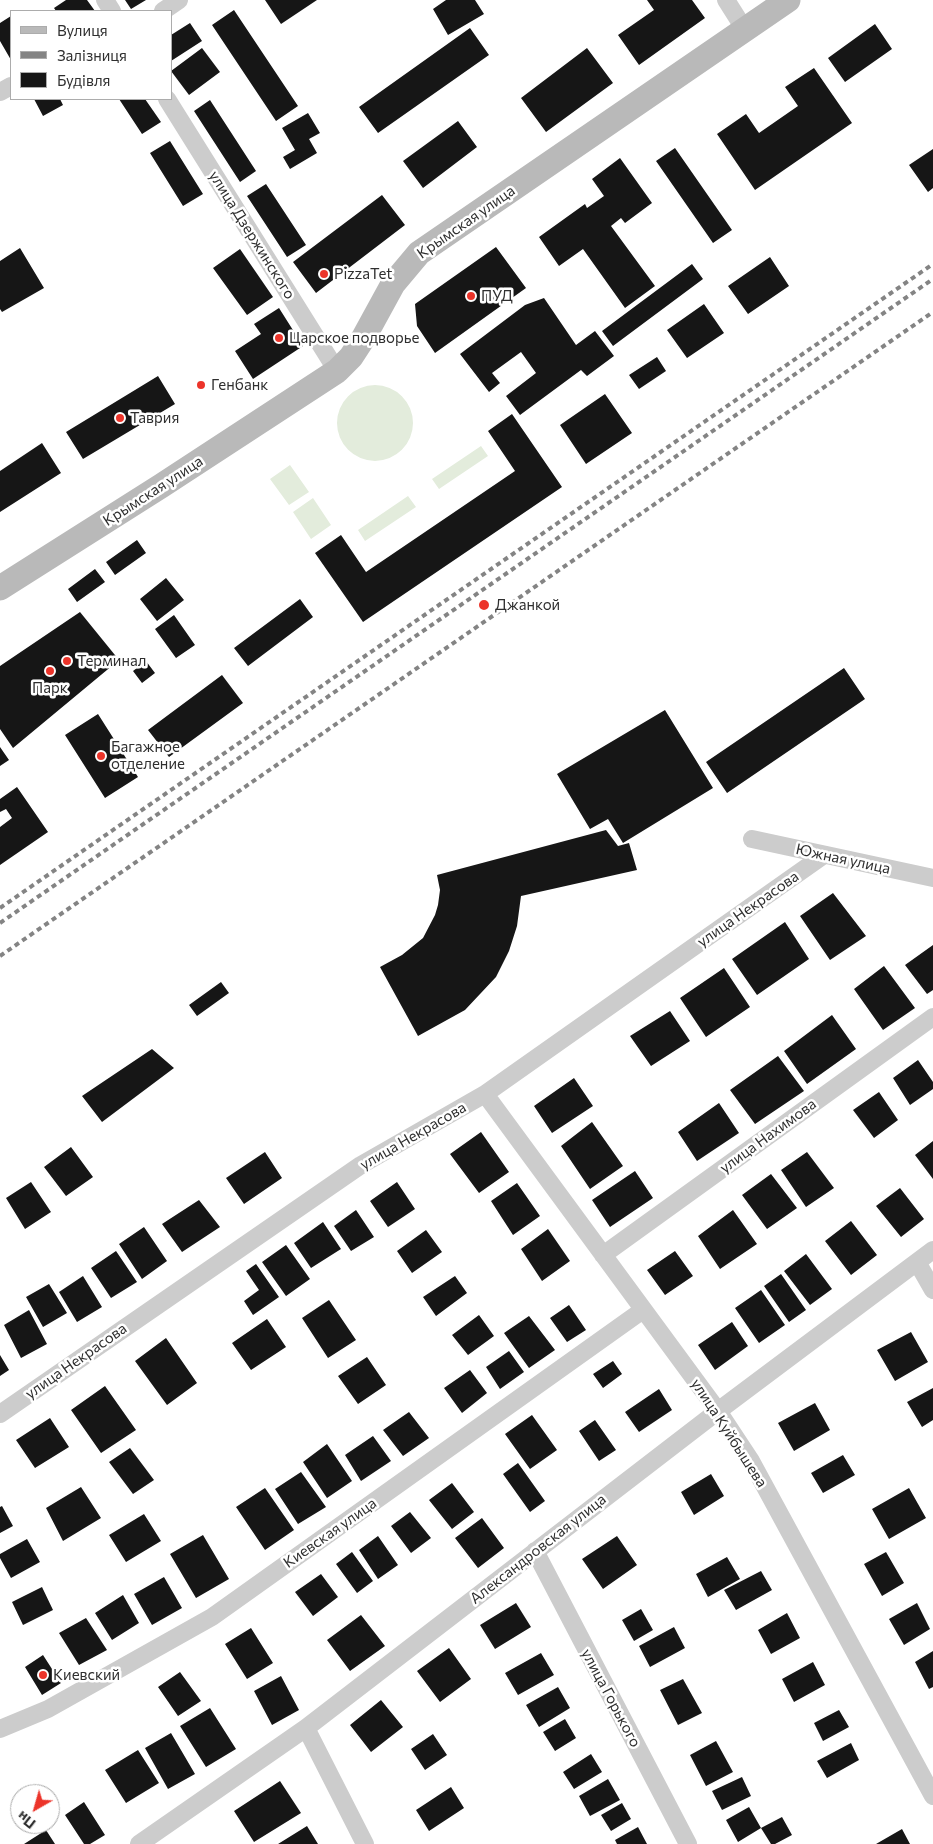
<!DOCTYPE html>
<html>
<head>
<meta charset="utf-8">
<style>
	body { margin:0 }
	#map { position:relative; width:933px; height:1844px; overflow:hidden; background:#fff; font-family:Commissioner,sans-serif }
	canvas { display:block }
	.legend { position:absolute; left:10px; top:10px; width:162px; height:90px; box-sizing:border-box; background:#fff; border:1px solid #acacac; margin:0; padding:6px 9px; list-style:none; font-size:15px; color:#2f2f2f }
	.legend li { display:flex; align-items:center; gap:10px; height:25px }
	.legend b { width:25px; border:1px solid #acacac }
	.north { position:absolute; left:10px; top:1784px; width:50px; height:50px; box-sizing:border-box; background:#fff; border:1px solid #acacac; border-radius:50%; rotate:218deg; font-size:14px; font-weight:700; line-height:20px; text-align:center; color:#2f2f2f }
	.north::after { content:''; display:block; margin:auto; width:18px; height:22px; background:#ec342a; clip-path:polygon(50% 0,100% 100%,50% 72%,0 100%) }
</style>
</head>
<body>
<div id="map">
<canvas width="933" height="1844"></canvas>
<ul class="legend">
<li><b style="height:6px;background:#b9b9b9"></b>Вулиця</li>
<li><b style="height:6px;background:#848484"></b>Залізниця</li>
<li><b style="height:14px;background:#161616"></b>Будівля</li>
</ul>
<div class="north">Пн</div>
</div>
<script>
const ctx = document.querySelector('canvas').getContext('2d');
ctx.lineJoin = 'round';
function fill(path, color) {
  ctx.fillStyle = color;
  ctx.fill(path, 'evenodd');
}
function stroke(path, color, width, dash) {
  ctx.strokeStyle = color;
  ctx.lineWidth = width;
  ctx.lineCap = dash ? 'butt' : 'round';
  ctx.setLineDash(dash || []);
  ctx.stroke(path);
}
function label(font, color, halo, rows, align = 'center') {
  ctx.font = font + ' Commissioner,sans-serif';
  ctx.lineWidth = 5;
  ctx.setLineDash([]);
  ctx.textBaseline = 'middle';
  ctx.strokeStyle = halo;
  ctx.fillStyle = color;
  for (const [text, x, y, turn = 0] of rows) {
    ctx.save();
    ctx.translate(x, y);
    ctx.rotate((+turn || 0) * Math.PI / 180);
    ctx.textAlign = isNaN(turn) ? turn : align;
    if (halo) ctx.strokeText(text, 0, 0);
    ctx.fillText(text, 0, 0);
    ctx.restore();
  }
}
fill(new Path2D(`
	M337 423a38 38 0 1 1 76 0a38 38 0 1 1-76 0Z
	M481,446l7,10 -49,33 -7,-10z
	M290,465l19,27 -20,13 -19,-26z
	M408,496l8,11 -51,34 -7,-11z
	M313,498l18,27 -20,14 -18,-27z`), '#e3ecdc');
fill(new Path2D(`
	M66,0h21l8,11h-39l-2,-3z
	M125,0h21l-15,9z
	M265,0h52l-36,24z
	M446,0h29l9,14 -36,21 -15,-26z
	M647,0h45l13,18 -66,47 -21,-30 36,-25z
	M234,10l64,96 -22,15 -64,-96z
	M11,16v44l-11,-19v-18z
	M190,23l12,18 -31,20v-26z
	M875,24l17,25 -47,33 -17,-24z
	M470,28l19,27 -111,78 -19,-26z
	M202,48l18,24 -31,23 -18,-24z
	M587,48l26,35 -67,49 -25,-34z
	M814,68l38,55 -97,67 -38,-56 29,-20 13,19 39,-27 -13,-19z
	M34,99h26l3,6 -20,11z
	M119,99h26l16,23 -19,12z
	M210,100l46,71 -16,11 -46,-71z
	M308,113l12,20 -11,6 8,14 -27,16 -7,-12 12,-7 -13,-22z
	M458,121l19,26 -54,41 -20,-27z
	M170,141l33,53 -20,12 -33,-53z
	M675,148l57,82 -19,13 -57,-82z
	M933,149v39l-5,4 -19,-27z
	M620,158l32,45 -27,20 -4,-5 -10,8 44,60 -30,22 -42,-59 -24,17 -20,-29 46,-33 2,4 17,-12 -12,-17z
	M266,184l40,61 -19,12 -40,-61z
	M382,195l23,30 -89,68 -23,-31z
	M496,247l30,41 -91,65 -18,-27 -2,-22z
	M20,248l24,40 -42,24 -2,-3v-48z
	M240,249l33,48 -26,18 -34,-47z
	M770,257l19,29 -41,28 -20,-28z
	M692,264l11,15 -90,67 -11,-15z
	M544,298l32,47 19,-14 19,25 -27,20 -6,-6 -61,45 -14,-19 30,-23 -15,-21 -29,21 8,10 -11,9 -29,-38 65,-49z
	M704,304l20,29 -37,25 -20,-28z
	M279,308l24,38 -50,33 -18,-28 26,-17 -7,-10z
	M657,357l9,14 -27,18 -10,-14z
	M158,376l17,28 -92,55 -17,-27z
	M605,394l27,39 -46,31 -26,-39z
	M512,414l50,73 -199,135 -48,-69 26,-18 25,37 149,-101 -27,-40z
	M42,443l19,30 -61,39v-41z
	M137,540l9,13 -31,22 -9,-13z
	M95,569l10,13 -28,20 -9,-13z
	M166,578l18,22 -27,21 -17,-22z
	M300,599l13,18 -65,49 -14,-18z
	M80,612l39,48 -106,88 -13,-19v-63z
	M174,615l21,30 -19,13 -21,-29z
	M146,661l9,12 -13,10 -9,-12z
	M844,668l21,31 -138,94 -21,-31z
	M222,675l21,28 -74,54 -21,-27z
	M665,710l48,78 -90,55 -15,-24 -18,10 -33,-55z
	M98,714l40,63 -33,21 -40,-63z
	M0,747l9,13 -9,6z
	M17,787l31,45 -48,33v-38l12,-9 -6,-9 -6,3v-13z
	M606,830l12,16 11,-3 8,27 -116,26 -4,30 -8,25 -13,26 -31,33 -47,26 -38,-69 22,-12 21,-17 12,-23 3,-10 2,-15 -3,-15z
	M833,893l33,43 -36,24 -30,-44z
	M785,922l24,37 -52,36 -25,-36z
	M933,945v45l-6,4 -22,-29z
	M884,966l31,42 -32,22 -29,-41z
	M724,968l26,39 -44,30 -26,-39z
	M221,982l8,11 -32,23 -8,-11z
	M670,1011l20,30 -39,25 -21,-30z
	M832,1015l24,34 -49,35 -23,-33z
	M152,1049l22,19 -72,54 -20,-26z
	M778,1056l26,35 -49,33 -25,-34z
	M918,1060l15,22v7l-23,16 -17,-27z
	M574,1078l19,28 -41,27 -18,-27z
	M879,1092l19,28 -24,18 -21,-28z
	M719,1103l20,30 -42,28 -19,-29z
	M592,1122l31,44 -33,23 -29,-43z
	M481,1132l28,40 -30,21 -29,-39z
	M933,1141v38l-18,-24z
	M71,1147l22,30 -27,19 -22,-29z
	M265,1152l17,26 -38,26 -18,-26z
	M807,1152l27,36 -28,19 -25,-37z
	M635,1171l18,27 -43,29 -18,-27z
	M771,1174l26,34 -30,21 -25,-34z
	M31,1182l20,30 -26,17 -19,-31z
	M397,1182l18,27 -27,18 -18,-26z
	M517,1183l23,33 -27,19 -22,-34z
	M900,1188l24,31 -23,18 -25,-31z
	M199,1200l21,27 -38,25 -20,-28z
	M356,1210l18,27 -23,14 -17,-25z
	M733,1210l24,34 -37,25 -22,-33z
	M851,1221l26,34 -26,20 -26,-34z
	M323,1222l18,27 -30,19 -17,-25z
	M144,1227l23,34 -25,18 -23,-35z
	M548,1229l22,32 -28,20 -21,-32z
	M426,1230l16,22 -30,21 -15,-22z
	M286,1245l24,34 -24,17 -24,-34z
	M116,1251l21,31 -26,16 -20,-30z
	M675,1251l18,25 -28,19 -18,-25z
	M806,1254l26,35 -22,16 -26,-34z
	M256,1264l23,33 -26,18 -9,-14 15,-11 -13,-19z
	M781,1274l25,36 -17,12 -25,-36z
	M83,1276l19,31 -25,15 -18,-30z
	M455,1276l12,17 -31,23 -13,-19z
	M49,1284l18,29 -24,14 -17,-30z
	M761,1290l24,35 -26,18 -24,-35z
	M329,1300l27,40 -28,18 -26,-40z
	M569,1305l17,25 -19,12 -17,-24z
	M29,1310l18,34 -26,14 -17,-33z
	M479,1315l15,21 -26,19 -16,-20z
	M529,1316l26,34 -26,18 -25,-35z
	M267,1319l19,28 -35,23 -19,-27z
	M732,1322l16,24 -33,24 -17,-25z
	M911,1332l17,30 -33,19 -18,-31z
	M166,1338l31,45 -30,22 -32,-44z
	M509,1351l15,21 -24,17 -14,-22z
	M0,1355l9,15 -9,6z
	M367,1357l19,28 -28,19 -20,-28z
	M613,1361l9,13 -19,14 -10,-14z
	M470,1370l17,23 -25,20 -18,-25z
	M105,1386l31,44 -35,23 -30,-43z
	M933,1388v32l-11,7 -15,-25z
	M659,1389l13,21 -33,22 -14,-20z
	M815,1403l15,27 -36,21 -16,-28z
	M409,1412l20,26 -26,18 -20,-26z
	M532,1415l25,35 -27,19 -25,-35z
	M50,1418l19,29 -34,21 -19,-28z
	M595,1420l21,30 -17,11 -20,-30z
	M373,1436l18,25 -30,20 -16,-26z
	M327,1444l25,37 -25,17 -24,-36z
	M130,1448l24,32 -21,14 -24,-32z
	M843,1455l12,20 -32,18 -12,-20z
	M518,1463l27,38 -15,11 -27,-38z
	M301,1472l25,35 -28,17 -23,-35z
	M711,1474l13,22 -30,19 -13,-23z
	M452,1483l22,29 -22,17 -23,-29z
	M81,1487l20,31 -38,23 -17,-33z
	M265,1488l29,42 -29,20 -29,-43z
	M909,1488l17,30 -37,21 -17,-30z
	M2,1506l11,20 -13,7v-26z
	M410,1512l21,26 -20,15 -20,-27z
	M144,1514l17,27 -35,21 -17,-27z
	M482,1518l22,30 -26,20 -23,-30z
	M203,1535l26,44 -33,19 -26,-44z
	M378,1536l20,29 -20,14 -19,-29z
	M617,1536l20,29 -34,24 -21,-30z
	M27,1539l13,23 -29,16 -11,-20v-4z
	M352,1552l21,29 -16,12 -21,-29z
	M886,1552l18,31 -22,13 -18,-32z
	M727,1557l13,22 -32,18 -12,-23z
	M761,1571l11,19 -36,20 -12,-20z
	M321,1574l17,23 -25,19 -18,-24z
	M164,1577l18,31 -30,17 -18,-31z
	M42,1587l11,23 -30,15 -11,-23z
	M123,1595l16,28 -27,17 -17,-27z
	M516,1603l15,24 -36,22 -15,-24z
	M917,1603l13,26 -26,16 -15,-26z
	M641,1609l12,21 -19,11 -12,-21z
	M787,1613l13,25 -29,16 -13,-24z
	M361,1615l24,31 -35,25 -23,-31z
	M86,1618l21,32 -28,15 -20,-32z
	M674,1627l11,21 -35,19 -11,-21z
	M251,1628l22,35 -26,16 -22,-35z
	M449,1648l22,31 -31,23 -23,-31z
	M933,1651v36l-4,2 -14,-27z
	M541,1653l13,22 -36,20 -13,-22z
	M43,1655l18,28 -19,12 -17,-28z
	M813,1662l12,23 -31,17 -12,-23z
	M180,1672l21,29 -23,15 -20,-29z
	M281,1676l18,34 -27,15 -18,-34z
	M683,1679l19,34 -24,12 -18,-35z
	M558,1687l12,21 -31,19 -13,-22z
	M381,1700l22,27 -32,25 -21,-27z
	M210,1708l26,41 -30,18 -26,-41z
	M839,1710l10,17 -26,14 -9,-18z
	M565,1719l11,19 -21,13 -12,-19z
	M171,1733l24,41 -27,15 -23,-41z
	M433,1734l14,21 -22,15 -14,-21z
	M716,1741l17,31 -27,14 -16,-31z
	M851,1743l8,17 -32,18 -10,-17z
	M138,1750l21,33 -33,20 -21,-33z
	M591,1754l11,18 -28,17 -11,-17z
	M742,1777l9,19 -29,14 -10,-19z
	M608,1779l12,21 -30,16 -11,-20z
	M280,1781l21,32 -47,29 -20,-31z
	M451,1787l13,21 -35,23 -13,-21z
	M84,1802l21,33 -15,9h-6l-19,-29z
	M622,1803l9,16 -20,12 -10,-16z
	M749,1807l12,21 -23,14 -12,-22z
	M782,1817l10,18 -17,9h-4l-10,-16z
	M307,1826l11,18h-40z
	M638,1827l9,17h-30l-2,-4z
	M902,1829l8,15h-34z
	M46,1830l9,14h-31z`), '#161616');
stroke(new Path2D(`
	M105,0l7,11
	M726,0l19,30
	M163,11l16,-11
	M0,92l11,-6
	M167,99l170,272
	M752,839l181,39
	M485,1094l233,317 33,50 182,335
	M603,1255l330,-238
	M917,1262l16,28
	M0,1414l361,-249 124,-71 339,-239
	M535,1551l153,293
	M306,1728l59,116
	M0,1729l48,-20 164,-92 431,-307
	M139,1844l167,-116 412,-317 215,-161`), '#ccc', 18);
stroke(new Path2D(`
	M0,588l161,-102 176,-115 14,-14 13,-20 29,-53 26,-31 369,-253`), '#b9b9b9', 25);
stroke(new Path2D(`
	M0,908l933,-644
	M0,923l933,-644
	M0,956l933,-644`), '#848484', 4, [5, 4]);
for (const [x, y, r, color] of [
	[324,274,5,"#ec342a"],
	[471,296,5,"#ec342a"],
	[279,338,5,"#ec342a"],
	[201,385,5,"#ec342a"],
	[120,418,5,"#ec342a"],
	[484,605,6,"#ec342a"],
	[67,661,5,"#ec342a"],
	[50,671,5,"#ec342a"],
	[101,756,5,"#ec342a"],
	[43,1675,5,"#ec342a"]
]) {
  const dot = new Path2D();
  dot.arc(x, y, r, 0, 2 * Math.PI);
  ctx.fillStyle = color;
  ctx.fill(dot);
  stroke(dot, '#fff', 2);
}
label('15px', '#2f2f2f', '#fff', [
	["Крымская улица",466,222,-35],
	["улица Дзержинского",252,235,58],
	["Крымская улица",153,491,-33],
	["Южная улица",843,859,12],
	["улица Некрасова",748,909,-35],
	["улица Некрасова",413,1136,-30],
	["улица Нахимова",768,1136,-36],
	["улица Некрасова",76,1361,-35],
	["улица Куйбышева",729,1433,57],
	["Киевская улица",330,1533,-35],
	["Александровская улица",538,1549,-38],
	["улица Горького",611,1698,62]
]);
label('15px', '#2f2f2f', '#fff', [
	["PizzaTet",334,274],
	["ПУД",481,296],
	["Царское подворье",289,338],
	["Генбанк",211,385],
	["Таврия",130,418],
	["Джанкой",495,605],
	["Терминал",77,661],
	["Парк",50,688,"center"],
	["Багажное",111,747],
	["отделение",111,764],
	["Киевский",53,1675]
], 'left');
</script>
</body>
</html>
